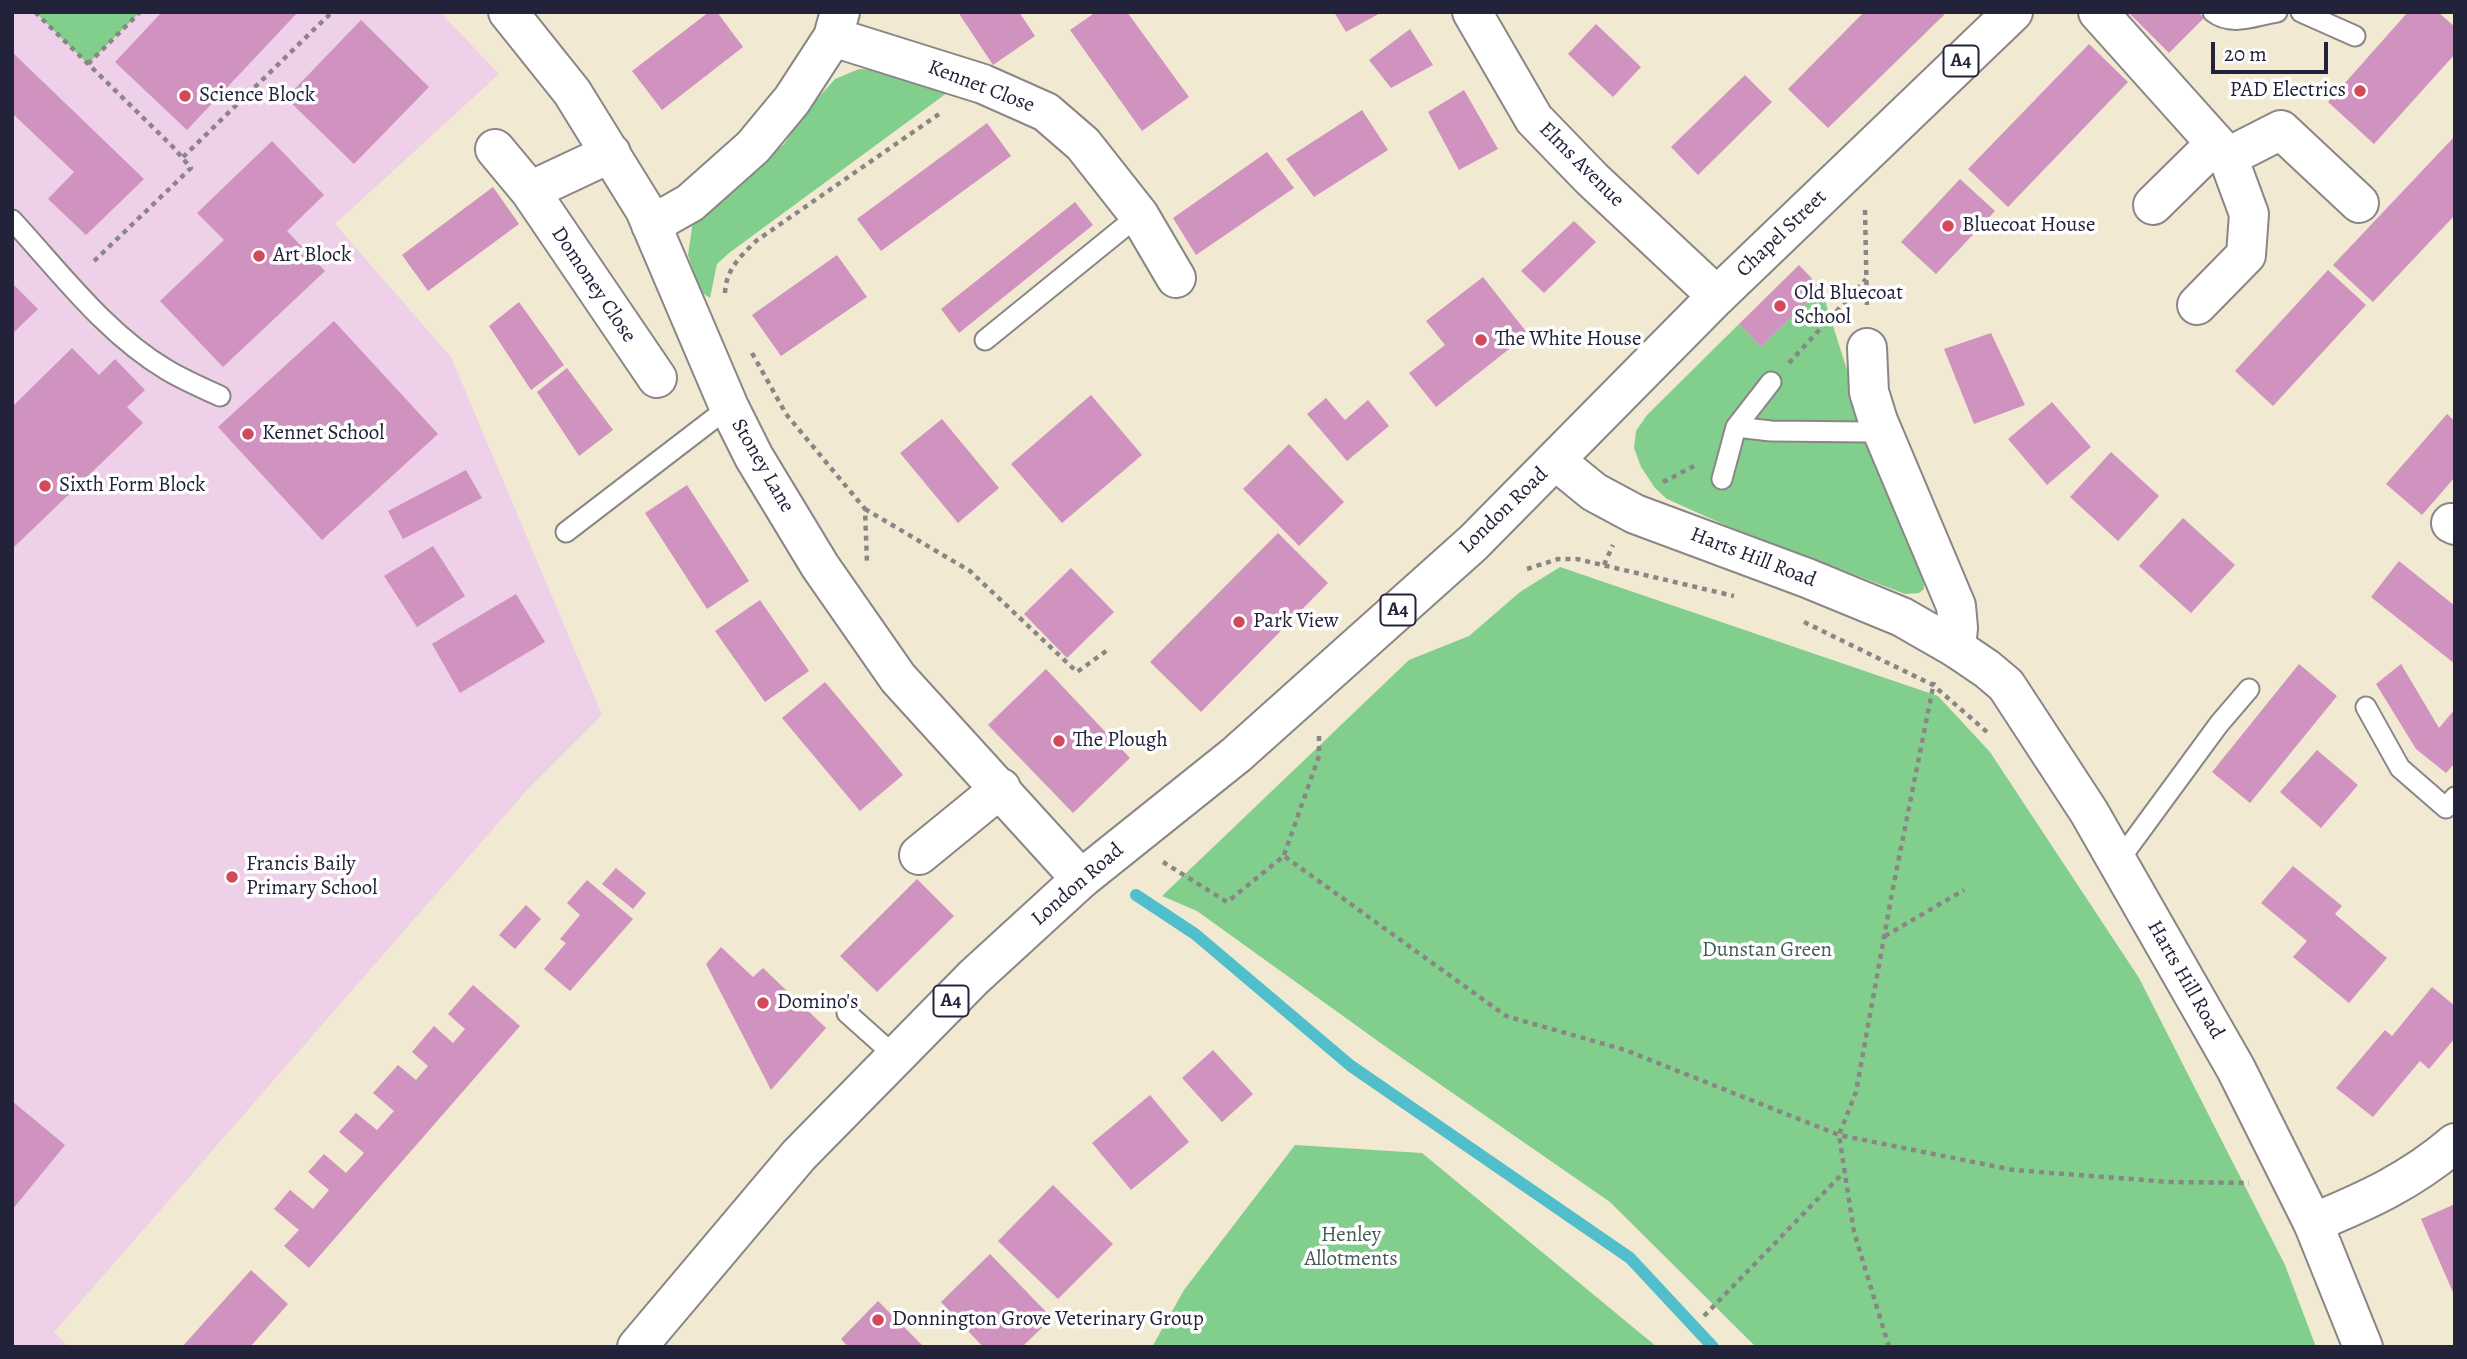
<!DOCTYPE html>
<html>
<head>
<meta charset="utf-8">
<style>
	body { margin:0 }
	#map { position:relative; width:2467px; height:1359px; overflow:hidden; background:#f1e9d1; font-family:Alegreya,serif }
	canvas { display:block }
	.frame { position:absolute; inset:0; border:14px solid #22223b; pointer-events:none }
	.scale { position:absolute; left:2211px; top:42px; width:117px; height:32px; box-sizing:border-box; border:4px solid #22223b; border-top:0; padding-left:9px; font-size:21px; line-height:24px; white-space:nowrap; color:#22223b; -webkit-text-stroke:5px #fff; paint-order:stroke }
</style>
</head>
<body>
<div id="map">
<canvas width="2467" height="1359"></canvas>
<div class="frame"></div>
<div class="scale">20 m</div>
</div>
<script>
const ctx = document.querySelector('canvas').getContext('2d');
ctx.lineJoin = 'round';
function fill(path, color) {
  ctx.fillStyle = color;
  ctx.fill(path, 'evenodd');
}
function stroke(path, color, width, dash) {
  ctx.strokeStyle = color;
  ctx.lineWidth = width;
  ctx.lineCap = dash ? 'butt' : 'round';
  ctx.setLineDash(dash || []);
  ctx.stroke(path);
}
function label(font, color, halo, rows, align = 'center') {
  ctx.font = font + ' Alegreya,serif';
  ctx.lineWidth = 7;
  ctx.setLineDash([]);
  ctx.textBaseline = 'middle';
  ctx.strokeStyle = halo;
  ctx.fillStyle = color;
  for (const [text, x, y, turn = 0] of rows) {
    ctx.save();
    ctx.translate(x, y);
    ctx.rotate((+turn || 0) * Math.PI / 180);
    ctx.textAlign = isNaN(turn) ? turn : align;
    if (halo) ctx.strokeText(text, 0, 0);
    ctx.fillText(text, 0, 0);
    ctx.restore();
  }
}
fill(new Path2D(`
	M12,12h428l59,62 -164,150 116,133 151,358 -76,76 -472,541 15,15h-57z`), '#eed0e8');
fill(new Path2D(`
	M35,12h105l-52,52z
	M859,69l20,1 72,20 -222,163 -12,11 -7,34 -9,-6 -13,-37 5,-34 91,-77 24,-35 27,-30z
	M1821,288l58,183 44,102 1,16 -5,4 -14,1 -180,-69 -58,-26 -12,-11 -14,-21 -7,-19 2,-17 11,-16 92,-91 22,23z
	M1560,567l378,129 52,56 149,226 146,287 31,82h-560l-146,-145 -221,-153 -192,-138 -35,-15 247,-236 60,-24 51,-44z
	M1295,1145l127,8 235,194h-505l32,-57z`), '#82ce8c');
stroke(new Path2D(`
	M1136,895l59,39 156,132 279,192 83,89`), '#51becb', 12);
fill(new Path2D(`
	M162,12h136l-111,118 -72,-68z
	M709,12h8l26,35 -81,63 -30,-39z
	M958,12h61l16,24 -42,29z
	M1096,12h31l62,85 -47,34 -72,-101z
	M1334,12h48l-36,20z
	M1864,12h83l-119,116 -40,-39z
	M2128,12h70l6,6 -35,35z
	M2408,12h30l17,15v27l-81,90 -46,-42z
	M361,20l68,67 -75,77 -68,-66z
	M1596,24l45,43 -28,30 -45,-43z
	M1410,29l23,36 -42,23 -22,-28z
	M2089,44l39,38 -120,125 -40,-38z
	M12,52l132,127 -58,56 -38,-36 26,-27 -62,-59z
	M1745,75l27,27 -74,73 -27,-28z
	M1464,90l34,59 -39,21 -31,-58z
	M1362,110l26,40 -74,47 -28,-38z
	M987,123l24,33 -130,95 -24,-32z
	M2455,136v79l-82,87 -40,-37z
	M272,141l52,54 -37,36 38,40 -102,96 -63,-66 64,-61 -27,-27z
	M1267,152l27,36 -98,67 -23,-37z
	M1960,179l35,32 -59,63 -35,-32z
	M493,187l26,37 -91,67 -26,-36z
	M1075,202l18,23 -134,108 -18,-24z
	M1574,221l22,21 -52,51 -23,-22z
	M837,255l30,42 -86,59 -29,-41z
	M1799,265l22,23 -60,59 -22,-23z
	M2328,270l38,35 -93,101 -38,-35z
	M1483,277l45,57 -92,73 -27,-34 36,-28 -19,-24z
	M12,283l26,26 -26,25z
	M519,302l45,63 -33,25 -42,-64z
	M334,321l104,113 -116,106 -104,-113z
	M1991,333l34,72 -51,19 -30,-75z
	M72,348l27,27 16,-16 30,31 -18,17 16,16 -131,126v-142z
	M567,368l46,62 -34,26 -42,-64z
	M1091,395l51,60 -80,68 -51,-59z
	M1326,398l19,22 23,-20 21,26 -42,35 -40,-47z
	M2052,402l39,45 -44,38 -39,-46z
	M2447,414l8,7v56l-33,38 -36,-31z
	M942,419l57,69 -41,35 -58,-70z
	M1289,444l55,58 -45,44 -56,-57z
	M2111,452l48,44 -41,45 -48,-44z
	M466,470l16,28 -79,41 -15,-28z
	M687,485l62,96 -42,28 -62,-96z
	M2183,518l52,47 -44,48 -52,-47z
	M1278,533l50,50 -127,129 -51,-50z
	M433,546l32,50 -48,31 -33,-51z
	M2399,561l56,45v58l-84,-67z
	M1071,568l43,44 -47,46 -43,-44z
	M516,594l29,48 -85,51 -28,-49z
	M760,600l49,71 -44,31 -50,-71z
	M2299,664l38,32 -87,107 -38,-31z
	M2401,664l38,64 16,-19v54l-9,10 -30,-24 -40,-65z
	M1046,669l84,89 -57,55 -85,-88z
	M825,682l78,93 -43,36 -78,-93z
	M2317,750l41,35 -37,43 -41,-36z
	M2293,866l49,40 -7,8 52,44 -38,45 -56,-46 14,-16 -46,-38z
	M616,868l30,25 -13,16 -31,-25z
	M917,879l37,37 -77,76 -37,-36z
	M587,880l46,39 -63,72 -26,-22 22,-26 -6,-4 20,-24 -13,-12z
	M526,905l15,14 -26,30 -16,-14z
	M721,947l32,30 10,-9 63,60 -55,62 -65,-126z
	M473,985l47,41 -211,242 -25,-22 15,-16 -25,-21 16,-19 23,19 16,-19 -21,-18 16,-18 22,19 18,-20 -25,-21 17,-19 21,17 17,-19 -21,-18 25,-28 18,15 12,-14 -16,-14 22,-26 19,17 12,-14 -17,-15z
	M2432,987l23,19v32l-26,31 -9,-8 -47,56 -37,-29 49,-58 7,6z
	M1213,1050l40,44 -31,28 -40,-44z
	M1150,1095l39,47 -58,48 -39,-47z
	M12,1101l53,44 -53,65z
	M1053,1185l60,59 -55,55 -60,-58z
	M2455,1204v93l-34,-78z
	M990,1254l62,64 -30,29h-39l-42,-45z
	M251,1270l37,34 -38,43h-68z
	M878,1301l46,46h-76l-7,-8z`), '#d092be');
const lane = new Path2D(`
	M2213,12c19,15 43,3 64,0
	M2301,12l54,24
	M12,220c48,52 94,114 155,150 17,10 35,18 53,26
	M985,340l154,-125
	M1736,427l35,4 96,1 18,4
	M1722,479l14,-52 35,-45
	M566,532l163,-125
	M2366,707l34,61 46,40 9,-11
	M2117,863l102,-139 30,-35
	M847,1013l48,43`);
const street = new Path2D(`
	M508,12l64,80 73,118 84,197 25,50 66,109 78,112 183,201
	M1472,12l62,107 58,60 125,117
	M2098,12l130,145 21,57 -3,41 -49,50
	M833,37l150,47 63,28 37,32 56,71 37,63
	M495,149l35,42 127,187
	M2228,157l53,-27 78,73
	M530,191l81,-38
	M2153,205l62,-61
	M651,225l39,-22 63,-56 39,-47 41,-63 7,-25
	M1867,348l2,44 9,29 78,185 2,22 -2,20
	M2451,523l4,2
	M919,855l82,-67
	M2313,1223c53,-22 98,-42 142,-80`);
const secondary = new Path2D(`
	M1556,461l38,31 41,22 172,64 95,39 54,31 31,21 19,16 83,127 147,257 77,154 50,124`);
const primary = new Path2D(`
	M637,1347l162,-192 175,-178 107,-98 155,-124 237,-212 244,-247 296,-284`);
stroke(lane, '#8a8686', 23);
stroke(street, '#8a8686', 42);
stroke(secondary, '#8a8686', 42);
stroke(primary, '#8a8686', 42);
stroke(new Path2D(`
	M35,12l138,135 18,21 -100,96
	M88,64l52,-52
	M183,157l149,-145
	M1865,210l2,100
	M725,293c1,-24 15,-36 31,-52l186,-129
	M752,353l34,61 79,95 2,54
	M1789,363l77,-84
	M1663,482l33,-17
	M865,509l105,62 107,101 32,-23
	M1604,565l9,-20
	M1527,569l31,-10h19l157,37
	M1804,622l129,63 54,47
	M1284,855l35,-99v-23
	M1163,862l64,40 57,-46 222,160 119,34 214,85 174,35 157,12 79,1
	M1885,936l79,-46
	M1704,1316l141,-145
	M1889,1347l-35,-115 -15,-97 17,-43 36,-199 42,-211`), '#8a8686', 4.5, [5, 5]);
stroke(lane, '#fff', 19);
stroke(street, '#fff', 38);
stroke(secondary, '#fff', 38);
stroke(primary, '#fff', 38);
for (const [x, y, r, color] of [
	[2360,91,7,"#d1495b"],
	[185,96,7,"#d1495b"],
	[1948,226,7,"#d1495b"],
	[259,256,7,"#d1495b"],
	[1780,306,7,"#d1495b"],
	[1481,340,7,"#d1495b"],
	[248,434,7,"#d1495b"],
	[45,486,7,"#d1495b"],
	[1239,622,7,"#d1495b"],
	[1059,741,7,"#d1495b"],
	[232,877,7,"#d1495b"],
	[763,1003,7,"#d1495b"],
	[878,1320,7,"#d1495b"]
]) {
  const dot = new Path2D();
  dot.arc(x, y, r, 0, 2 * Math.PI);
  ctx.fillStyle = color;
  ctx.fill(dot);
  stroke(dot, '#fff', 2.5);
}
for (const [x, y, w] of [
	[1961,61,35],
	[1398,610,35],
	[951,1001,35]
]) {
  const box = new Path2D();
  box.roundRect(x - w / 2, y - 15.5, w, 31, 5);
  ctx.fillStyle = '#fff';
  ctx.fill(box);
  stroke(box, '#22223b', 2);
}
label('bold 19px', '#22223b', null, [
	["A4",1961,61],
	["A4",1398,610],
	["A4",951,1001]
]);
label('21px', '#22223b', '#fff', [
	["Kennet Close",981,87,21],
	["Elms Avenue",1581,165,45],
	["Chapel Street",1782,234,-44],
	["Domoney Close",593,285,56],
	["Stoney Lane",762,466,60],
	["London Road",1504,511,-44],
	["Harts Hill Road",1753,558,21],
	["London Road",1078,885,-41],
	["Harts Hill Road",2185,980,60]
]);
label('21px', '#22223b', '#fff', [
	["PAD Electrics",2346,91,"right"],
	["Science Block",199,96],
	["Bluecoat House",1962,226],
	["Art Block",273,256],
	["Old Bluecoat",1794,294],
	["School",1794,318],
	["The White House",1495,340],
	["Kennet School",262,434],
	["Sixth Form Block",59,486],
	["Park View",1253,622],
	["The Plough",1073,741],
	["Francis Baily",246,865],
	["Primary School",246,889],
	["Domino's",777,1003],
	["Donnington Grove Veterinary Group",892,1320]
], 'left');
label('21px', '#445e57', '#fff', [
	["Dunstan Green",1767,951],
	["Henley",1351,1236],
	["Allotments",1351,1260]
]);
</script>
</body>
</html>
